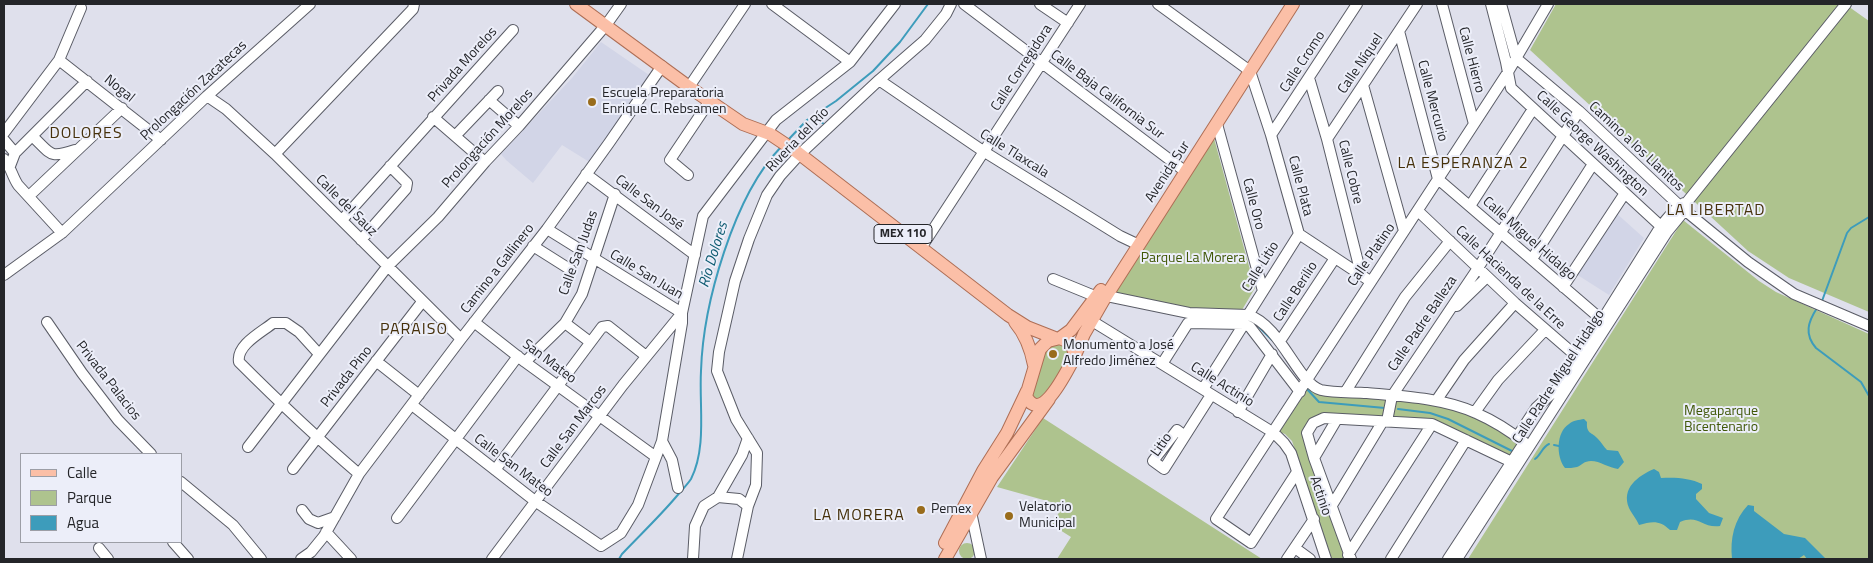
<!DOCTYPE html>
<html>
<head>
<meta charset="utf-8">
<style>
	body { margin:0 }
	#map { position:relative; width:1873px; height:563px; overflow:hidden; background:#dfe0ec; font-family:"Titillium Web",sans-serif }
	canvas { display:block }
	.frame { position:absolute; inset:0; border:5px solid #242529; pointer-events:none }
	.legend { position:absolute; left:20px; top:453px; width:162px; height:90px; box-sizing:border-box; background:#eceef9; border:1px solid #9c9ea6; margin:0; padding:6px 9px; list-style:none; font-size:15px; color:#242529 }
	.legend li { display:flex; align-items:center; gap:10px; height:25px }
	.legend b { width:25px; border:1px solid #9c9ea6 }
</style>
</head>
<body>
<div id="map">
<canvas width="1873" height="563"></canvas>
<div class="frame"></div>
<ul class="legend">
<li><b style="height:6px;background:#fbbfa7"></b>Calle</li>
<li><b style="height:14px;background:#aec38e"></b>Parque</li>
<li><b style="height:14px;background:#3d9cbb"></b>Agua</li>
</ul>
</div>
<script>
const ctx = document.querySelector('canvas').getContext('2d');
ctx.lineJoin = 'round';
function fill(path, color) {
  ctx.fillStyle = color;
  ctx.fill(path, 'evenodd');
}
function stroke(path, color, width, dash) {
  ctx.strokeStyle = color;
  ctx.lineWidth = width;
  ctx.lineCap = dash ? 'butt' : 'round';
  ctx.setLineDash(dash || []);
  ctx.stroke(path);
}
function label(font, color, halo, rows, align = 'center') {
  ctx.font = font + ' "Titillium Web",sans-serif';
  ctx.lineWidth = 4;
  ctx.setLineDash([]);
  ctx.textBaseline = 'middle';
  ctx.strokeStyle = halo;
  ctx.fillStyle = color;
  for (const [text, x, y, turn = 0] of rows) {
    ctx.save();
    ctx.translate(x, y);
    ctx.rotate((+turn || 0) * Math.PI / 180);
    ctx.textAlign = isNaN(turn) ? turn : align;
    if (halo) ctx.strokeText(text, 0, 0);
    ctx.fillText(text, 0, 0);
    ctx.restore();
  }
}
fill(new Path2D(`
	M601,42l51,35 -61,86 -29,-18 -29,38 -27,-23 -5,-6 71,-76z
	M1615,212l29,26 -35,57 -33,-21z`), '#d2d5e7');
fill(new Path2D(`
	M1556,4h289l24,17v291l-80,-34 -41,-27 -218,-201z
	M1212,131l43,157 -16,27 -50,-2 -82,-17z
	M1683,220l76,61 17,11 93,42v225h-401z
	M1049,343l17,2c1,3 3,5 3,8 1,14 -24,40 -33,49l-8,-9z
	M1308,385l127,19 40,12 45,27 -9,14 -77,-36 -110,-7c-14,3 -21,9 -20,24l41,121h-13l-40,-118 -7,-7 -8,-3z
	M1043,418l219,141h-205l14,-22 -19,-12 10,-18 -4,-3 -61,-17z
	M959 551a8 8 0 1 1 16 0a8 8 0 1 1-16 0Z`), '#aec38e');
fill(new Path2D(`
	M1584,419l3,3c-1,12 5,10 11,17 3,3 6,8 9,11l11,1 6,11 -6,7c-9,-1 -18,-8 -27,-8 -7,0 -9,4 -14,6 -4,1 -8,1 -12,1 -9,-11 -9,-36 4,-44 4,-4 10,-4 15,-5z
	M1654,469l5,3 2,6c14,-1 29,0 41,6v5l-6,5v5l13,14 14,5 -3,8c-20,2 -21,-12 -40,-4l-3,8h-7c-10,-10 -18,-9 -31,-5 -3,-7 -7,-11 -10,-17 -8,-20 9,-32 25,-39z
	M1748,505l6,1v5l30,23 21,4 21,21h-19l-3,-4 -6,4h-66c-2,-21 2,-39 16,-54z`), '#3d9cbb');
stroke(new Path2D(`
	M813,117l11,7
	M788,140l19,-20 29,-19 37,-30 27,-29 28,-38
	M1822,301l25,-68 4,-5 18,-11
	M1817,308c-9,14 -13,26 -1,40l45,34 8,14
	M1259,327l13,13
	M1306,388l13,14 66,6
	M1398,409l32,4 18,6 64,32
	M1554,445l5,1
	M1535,459c6,-4 7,-12 14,-15
	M619,559l3,-5c18,-19 37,-37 54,-57 5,-6 11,-12 15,-18 16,-32 8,-73 10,-108 2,-67 33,-176 80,-224`), '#3d9cbb', 2);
const minor = new Path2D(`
	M772,4l78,58
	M964,4l222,168
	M1040,4l28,19
	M1158,4l92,67 21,64 28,99 71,47
	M1442,4l32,120
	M1491,4l15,58 5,26 154,142
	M1501,4l15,54 63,53 103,97 66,54 46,32 75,32
	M1399,31l39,148 164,141
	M59,60l102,80
	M1309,78l18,61 34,135
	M879,80l104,71 137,85 19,9
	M1363,85l41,146
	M689,87l56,-83
	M207,96l19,13 49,45 186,185
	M489,100l30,26
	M433,117l52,45
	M1217,124l46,167
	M4,133l55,-73 22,-52
	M456,135l42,-44
	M1271,135l86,-131
	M32,136c20,18 16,23 43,14
	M1327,139l90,-135
	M4,140l11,13
	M275,154l138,-145 1,-5
	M4,159c7,8 8,17 14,26l44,48
	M10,166l5,-13 72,-72
	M586,174l109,81
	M688,175l-18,-15 39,-58
	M29,196l93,-88
	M1470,206l63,-97
	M1418,211l97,92 68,59
	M342,220l171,-190
	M547,229l135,84
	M361,240l45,-51 1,-6 -17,-17
	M533,246l38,24
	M921,248l159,-244
	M1532,259l61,-95
	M4,275l58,-42 145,-137 103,-92
	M1053,279l44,18
	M1563,287l62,-94
	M1107,296l82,17 59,2c33,10 50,69 73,75 13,3 32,2 46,3 34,3 77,5 109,20 16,7 34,18 49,30
	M1457,306l30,-29
	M1248,315l51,-81
	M1092,321l182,112 10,10 7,10 35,106
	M47,322l35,51 36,47 33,34
	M474,322l51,40 131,95
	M565,323l25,19
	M1280,341l55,-83
	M319,354l-20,-22 -13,-9h-13c-11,9 -37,22 -34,39 39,39 78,76 120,112
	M376,361l43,34
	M525,362l40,-39 17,-29 33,-100
	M1162,364l26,-41 56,1 6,3 50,65
	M1203,389l41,-65
	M1559,389l102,-163c7,-8 13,-18 23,-23
	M1346,391l59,-94 45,-56
	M1436,401l28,-41 51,-57
	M412,405l123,96 66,45 20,-13 17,-28 24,-64 20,-118v-10l21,-97 73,-96 74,-58 45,-58
	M1238,412l34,-58
	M1475,412l23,-32 47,-50
	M1387,421l5,-25 86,-128 101,-157
	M1185,436l-8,-6 -24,31 11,8 47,-74
	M1517,437l19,-29 26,-24
	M662,441l10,19 6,28
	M248,447l139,-180 51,-50 47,-55 34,-36 87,-101 15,-21
	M1314,458l23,-39
	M293,469l129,-167
	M495,470l107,-143 6,-1 38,30
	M1297,472l-46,71 -35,-24 292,-447 40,-68
	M181,482l52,43 28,34
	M718,497l24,-42 6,-17
	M1331,507l52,-86
	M302,510l7,9 9,4 17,-6
	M971,512l10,47
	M397,518l121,-162
	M326,532l25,27
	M173,542l15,17
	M99,548l9,11
	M1295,548l15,11
	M1348,555l84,-131
	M301,559l10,-7 13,-16 35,-62 102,-135 86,-110 62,-86 53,-77
	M492,559l131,-174 59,-72
	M693,559l2,-33 9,-20 14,-9 21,2 9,7
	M737,559l11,-53 8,-21 1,-32 -21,-34 -19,-48 2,-19 16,-71 14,-42 18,-44 13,-19 20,-22 79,-74 46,-40 21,-26 5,-10
	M1287,559l27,-40
	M1351,559l-37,-101 -7,-25 6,-10 11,-5 108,6 84,40
	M1391,559l75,-119
	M1448,559l76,-116
	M1457,559l210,-327 18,-22 2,-8 159,-198`);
const major = new Path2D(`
	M576,4l113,83 54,37 27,10 27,18 211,163 19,12 28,11
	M1015,322c11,13 16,27 19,43
	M1060,338l11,-8 30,-40
	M1060,338l11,5 4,11 -2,6c-7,12 -32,66 -47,36l14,-47 8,-8z
	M1073,360l11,-26 19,-33 190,-297
	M945,543l38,-72 24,-38 20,-42
	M945,559l47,-82 57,-78`);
stroke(minor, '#5a5c66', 12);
stroke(major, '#ae6e55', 14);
stroke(minor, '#fff', 10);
stroke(major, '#fbbfa7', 12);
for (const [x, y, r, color] of [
	[592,102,5,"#996c1b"],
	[1053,354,5,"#996c1b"],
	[921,510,5,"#996c1b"],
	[1009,516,5,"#996c1b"]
]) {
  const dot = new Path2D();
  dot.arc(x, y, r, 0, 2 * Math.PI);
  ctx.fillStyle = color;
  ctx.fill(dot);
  stroke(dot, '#eceef9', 2);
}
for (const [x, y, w] of [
	[903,234,58]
]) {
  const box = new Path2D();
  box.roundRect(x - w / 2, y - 9.5, w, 19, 4);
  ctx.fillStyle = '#eceef9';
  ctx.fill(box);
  stroke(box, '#242529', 1);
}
label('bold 12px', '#242529', null, [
	["MEX 110",903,234]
]);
label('14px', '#242529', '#eceef9', [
	["Calle Hierro",1471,60,75],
	["Calle Cromo",1303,62,-57],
	["Calle Níquel",1361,64,-56],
	["Privada Morelos",463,65,-48],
	["Calle Corregidora",1022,68,-57],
	["Nogal",119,89,39],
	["Prolongación Zacatecas",194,91,-43],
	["Calle Baja California Sur",1107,95,37],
	["Calle Mercurio",1432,101,75],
	["Prolongación Morelos",488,139,-48],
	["Riveria del Río",798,140,-46],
	["Calle George Washington",1592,144,43],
	["Camino a los Llanitos",1636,147,43],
	["Calle Tlaxcala",1014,154,32],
	["Avenida Sur",1168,172,-57],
	["Calle Cobre",1350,172,76],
	["Calle Plata",1300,186,75],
	["Calle San José",649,203,37],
	["Calle Oro",1253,204,75],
	["Calle del Sauz",346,206,45],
	["Calle Miguel Hidalgo",1529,239,41],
	["Calle San Judas",579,253,-70],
	["Calle Platino",1372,255,-56],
	["Calle Litio",1261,267,-58],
	["Camino a Gallinero",498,269,-52],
	["Calle San Juan",646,275,31],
	["Calle Hacienda de la Erre",1510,278,43],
	["Calle Berilio",1296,292,-57],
	["Calle Padre Balleza",1423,324,-56],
	["San Mateo",549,362,37],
	["Privada Pino",347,377,-52],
	["Calle Padre Miguel Hidalgo",1559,377,-57],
	["Privada Palacios",108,381,52],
	["Calle Actinio",1222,385,32],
	["Calle San Marcos",574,427,-53],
	["Litio",1162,445,-55],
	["Calle San Mateo",513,466,37],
	["Actinio",1320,496,71]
]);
label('14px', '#242529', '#eceef9', [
	["Escuela Preparatoria",602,94],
	["Enrique C. Rebsamen",602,110],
	["Monumento a José",1063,346],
	["Alfredo Jiménez",1063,362],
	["Velatorio",1019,508],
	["Municipal",1019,524],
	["Pemex",931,510]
], 'left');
label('14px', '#405808', '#eceef9', [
	["Parque La Morera",1193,259],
	["Megaparque",1721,412],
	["Bicentenario",1721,428]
]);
label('italic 15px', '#0c5a70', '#eceef9', [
	["Río Dolores",714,255,-73]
]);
ctx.letterSpacing = '1px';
label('16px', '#46310b', '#eceef9', [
	["DOLORES",86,134],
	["LA ESPERANZA 2",1463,164],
	["LA LIBERTAD",1716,211],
	["PARAISO",414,330],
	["LA MORERA",859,516]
]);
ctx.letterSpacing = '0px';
</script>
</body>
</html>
